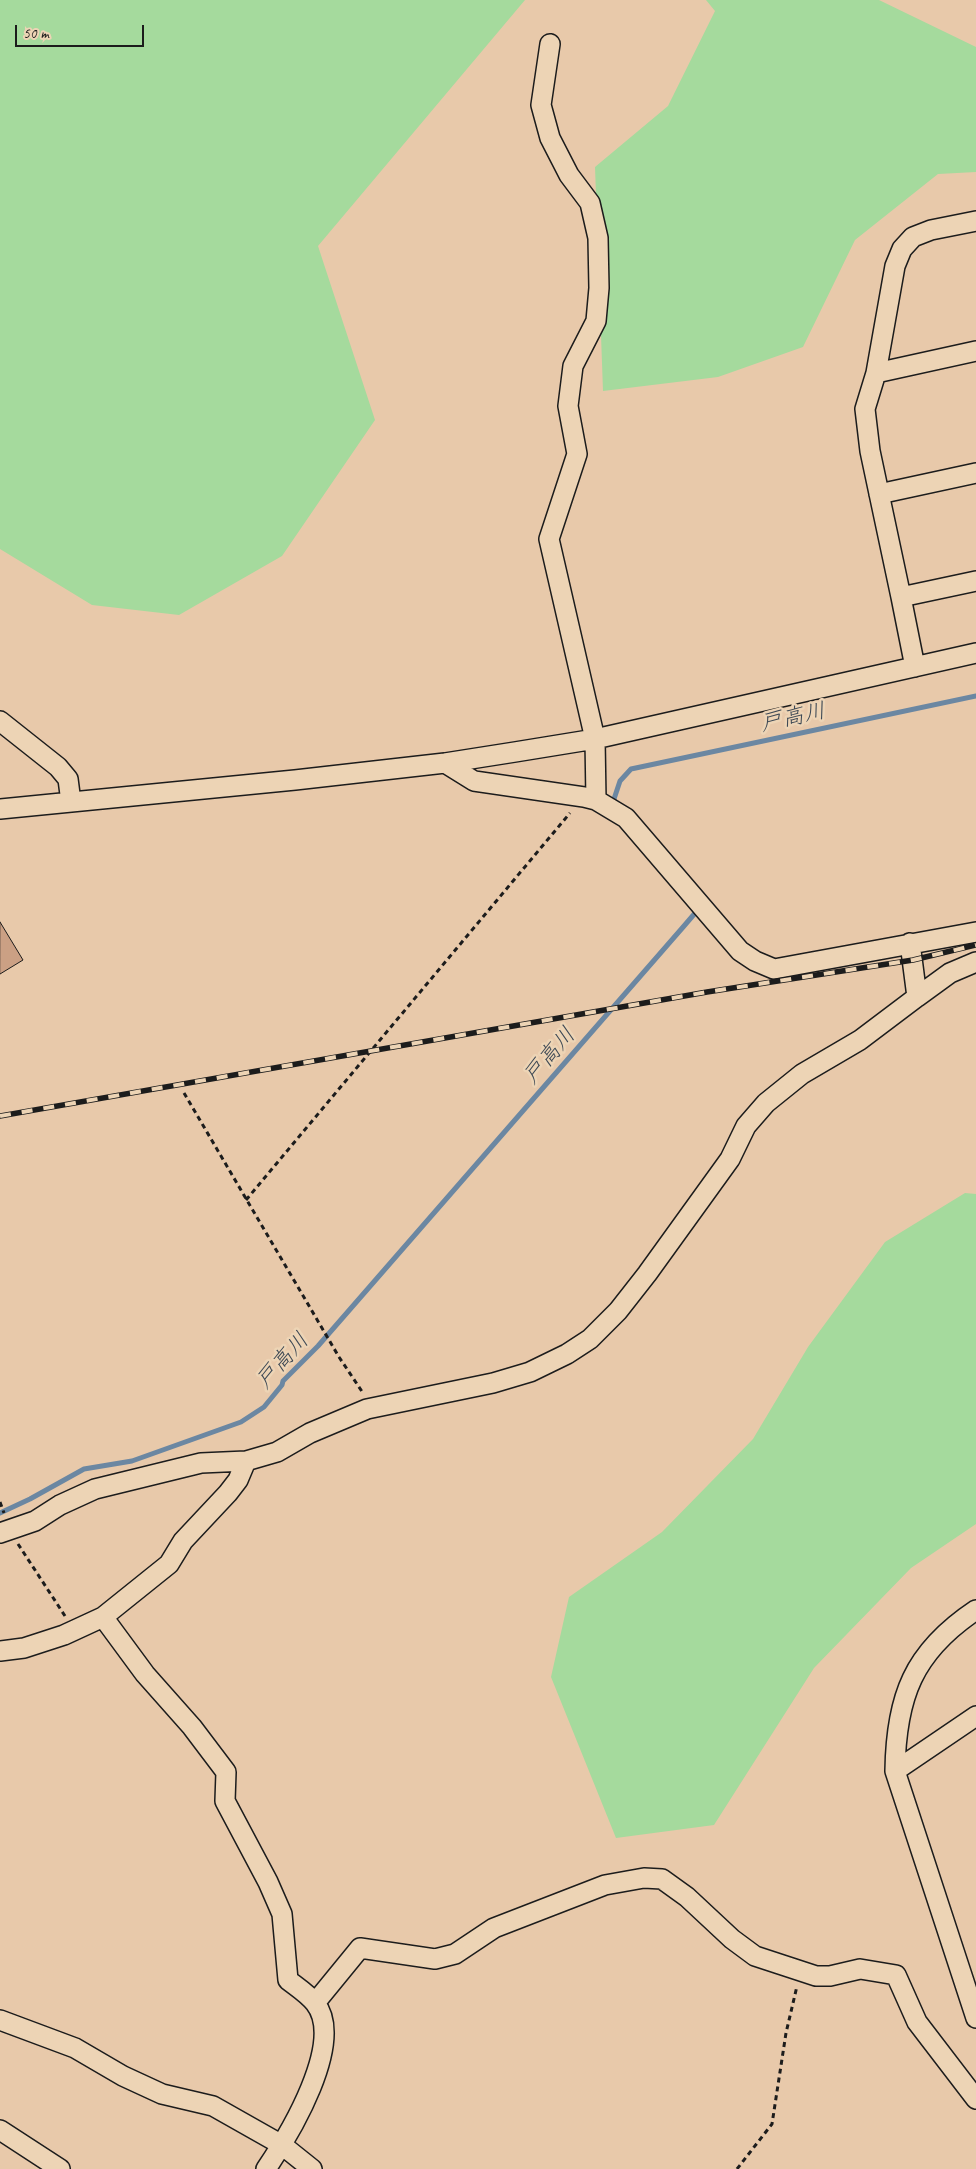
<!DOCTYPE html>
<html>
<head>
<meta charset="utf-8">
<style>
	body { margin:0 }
	#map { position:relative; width:976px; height:2169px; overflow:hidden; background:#e8c9aa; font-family:Caveat,sans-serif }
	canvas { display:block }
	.scale { position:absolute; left:15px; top:25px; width:129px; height:22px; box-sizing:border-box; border:2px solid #1c1c1c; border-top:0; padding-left:6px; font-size:15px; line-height:18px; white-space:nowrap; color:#1c1c1c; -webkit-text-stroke:4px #edd4b5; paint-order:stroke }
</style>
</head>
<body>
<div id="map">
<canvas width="976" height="2169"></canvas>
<div class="scale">50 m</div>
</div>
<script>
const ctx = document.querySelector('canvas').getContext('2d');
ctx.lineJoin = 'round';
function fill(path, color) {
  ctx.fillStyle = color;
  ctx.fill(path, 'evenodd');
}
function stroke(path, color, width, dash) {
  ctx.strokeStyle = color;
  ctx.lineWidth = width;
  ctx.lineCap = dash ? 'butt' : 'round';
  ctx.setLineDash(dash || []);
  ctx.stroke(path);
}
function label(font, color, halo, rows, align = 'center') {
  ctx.font = font + ' Caveat,"Klee One",sans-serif';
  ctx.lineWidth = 5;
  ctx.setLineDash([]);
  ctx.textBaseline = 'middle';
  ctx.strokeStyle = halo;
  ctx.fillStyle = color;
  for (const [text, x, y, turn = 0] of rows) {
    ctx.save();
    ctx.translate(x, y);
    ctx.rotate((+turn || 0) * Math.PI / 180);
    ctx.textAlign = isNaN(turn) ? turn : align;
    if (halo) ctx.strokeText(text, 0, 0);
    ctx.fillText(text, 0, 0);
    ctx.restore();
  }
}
fill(new Path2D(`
	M0,0h525l-207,246 57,174 -93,136 -103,59 -87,-10 -92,-56z
	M706,0h173l97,47v125l-38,2 -83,66 -52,107 -85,30 -115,14 -8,-224 73,-61 47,-95z
	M965,1193l11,1v330l-65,44 -97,100 -100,157 -98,13 -65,-161 18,-80 93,-65 91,-93 55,-92 77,-105z`), '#a5da9d');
stroke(new Path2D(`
	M612,805l8,-24 11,-12 345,-73
	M0,1513l30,-14 54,-30 48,-8 109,-39 23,-15 18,-22 1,-4 35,-35 366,-420 12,-14 -2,-3`), '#6b87a2', 5);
const building = new Path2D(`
	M0,922l23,38 -23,14z`);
fill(building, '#cba084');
stroke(building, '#1c1c1c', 1);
const minor = new Path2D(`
	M550,44l-9,61 9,33 19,37 21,28 8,35 1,50 -3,33 -23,45 -5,40 9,48 -28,85 46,200 1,61
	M876,373l100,-22
	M879,494l97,-21
	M901,597l-31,-146 -5,-42 11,-36 19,-107 7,-17 11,-12 18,-7 45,-9
	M915,667l-14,-70 75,-16
	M0,721l58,46 10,12 3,23
	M445,763l29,18 110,16 12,3 30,18 114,133 15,10 19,8 202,-37
	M0,809l295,-29 150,-17 70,-11 80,-13 381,-86
	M917,997l33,-24 26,-11
	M0,1533l35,-12 25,-16 35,-16 106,-26 45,-2 31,-9 33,-19 57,-24 126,-26 37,-11 37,-18 23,-15 28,-28 29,-37 83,-115 16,-33 20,-23 36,-29 58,-34 57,-43 -7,-54
	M976,1610c-63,42 -80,87 -81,161l81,247
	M103,1617l42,57 47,53 34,45 -1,29 43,81 14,32 6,66c9,7 20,14 27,23 31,39 -26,132 -49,166
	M0,1651l24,-3 40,-13 39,-18 66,-53 14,-23 45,-48 10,-13 8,-19
	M895,1771l81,-55
	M315,2003l45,-55 75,11 20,-5 39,-26 111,-43 39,-7 18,1 25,18 45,42 23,17 61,20h14l30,-7 36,6 21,47 59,77
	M0,2020l75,28 48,28 39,18 51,12 69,39 30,24
	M0,2130l60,39`);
stroke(minor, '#1c1c1c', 22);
stroke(new Path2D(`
	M184,1093l155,264 24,36
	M246,1200l324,-387
	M0,1502l4,11
	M18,1544l47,72
	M737,2169l35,-45 14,-91 11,-47`), '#1c1c1c', 3, [5, 4]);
stroke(minor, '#edd4b5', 19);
const rail = new Path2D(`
	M0,1116l707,-124 206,-32 63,-15`);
stroke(rail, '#1c1c1c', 5.5);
stroke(rail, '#edd4b5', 4, [11]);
label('italic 22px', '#3d4854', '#edd4b5', [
	["戸高川",793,718,-12],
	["戸高川",550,1056,-49],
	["戸高川",283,1361,-48]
]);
</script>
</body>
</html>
